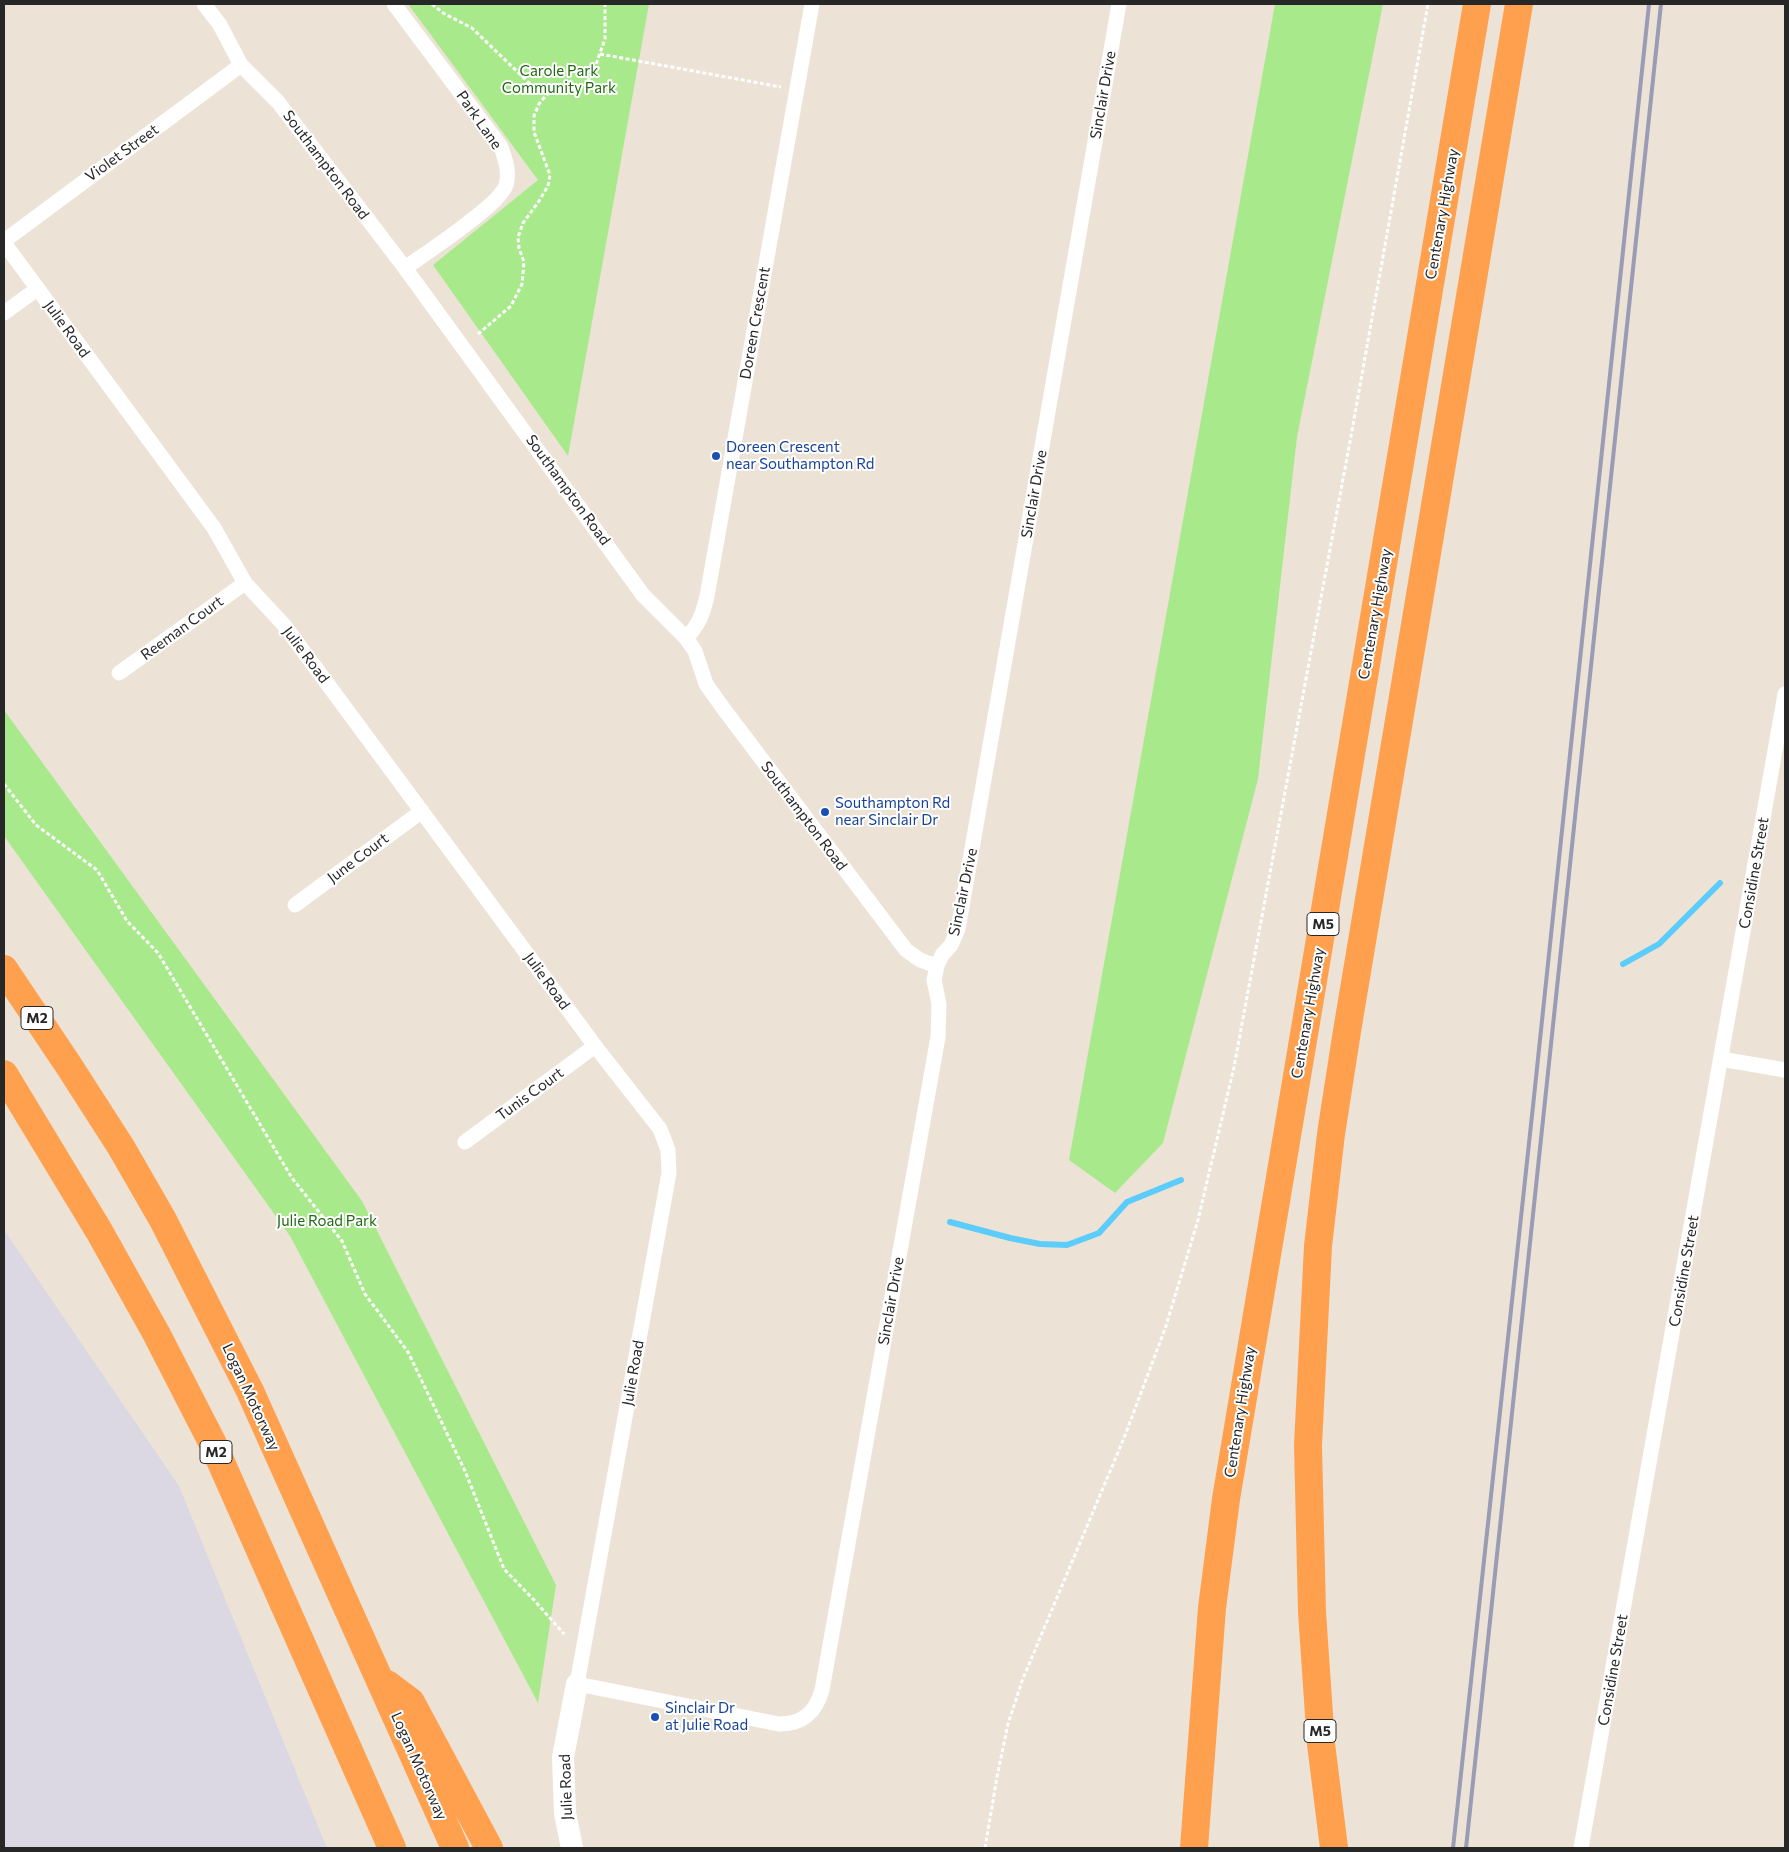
<!DOCTYPE html>
<html>
<head>
<meta charset="utf-8">
<style>
	body { margin:0 }
	#map { position:relative; width:1789px; height:1852px; overflow:hidden; background:#ece3d6; font-family:Commissioner,sans-serif }
	canvas { display:block }
	.frame { position:absolute; inset:0; border:5px solid #272727; pointer-events:none }
</style>
</head>
<body>
<div id="map">
<canvas width="1789" height="1852"></canvas>
<div class="frame"></div>
</div>
<script>
const ctx = document.querySelector('canvas').getContext('2d');
ctx.lineJoin = 'round';
function fill(path, color) {
  ctx.fillStyle = color;
  ctx.fill(path, 'evenodd');
}
function stroke(path, color, width, dash) {
  ctx.strokeStyle = color;
  ctx.lineWidth = width;
  ctx.lineCap = dash ? 'butt' : 'round';
  ctx.setLineDash(dash || []);
  ctx.stroke(path);
}
function label(font, color, halo, rows, align = 'center') {
  ctx.font = font + ' Commissioner,sans-serif';
  ctx.lineWidth = 4;
  ctx.setLineDash([]);
  ctx.textBaseline = 'middle';
  ctx.strokeStyle = halo;
  ctx.fillStyle = color;
  for (const [text, x, y, turn = 0] of rows) {
    ctx.save();
    ctx.translate(x, y);
    ctx.rotate((+turn || 0) * Math.PI / 180);
    ctx.textAlign = isNaN(turn) ? turn : align;
    if (halo) ctx.strokeText(text, 0, 0);
    ctx.fillText(text, 0, 0);
    ctx.restore();
  }
}
fill(new Path2D(`
	M4,1230l175,256 148,362h-323z`), '#dbd8e3');
fill(new Path2D(`
	M408,4h241l-81,452 -135,-191 105,-85z
	M1275,4h108l-86,433 -39,342 -95,364 -48,50 -46,-33z
	M4,710l358,491 194,384 -18,118 -248,-467 -286,-400z`), '#a8ea8b');
stroke(new Path2D(`
	M1623,964l36,-20 61,-61
	M950,1222l60,16 30,6 27,1 32,-12 28,-31 54,-22`), '#5bccfb', 6);
stroke(new Path2D(`
	M432,4l11,9 29,15 57,55 18,11
	M600,54l181,33
	M478,334l33,-28 11,-22 2,-22 -5,-14 -1,-11 5,-14 16,-22 9,-15 2,-11 -16,-43v-16l5,-12 8,-10 38,-8 9,-16 11,-31v-35
	M4,784l32,41 61,45 30,51 31,32 134,225 50,63 23,53 43,58 57,119 39,98 30,31 30,34
	M985,1848l12,-71 11,-53 14,-43 102,-243 41,-109 33,-109 36,-153 117,-631 77,-432`), '#fff', 3, [4, 2.5]);
stroke(new Path2D(`
	M204,4l16,21 21,40 37,37 127,166 238,327 43,43 9,13 11,33 17,24 183,242 14,10 17,6
	M394,4l107,143c4,12 9,24 5,38 -6,20 -80,68 -101,83
	M4,241l237,-176
	M4,243l210,285 31,55 39,42 311,421 65,83 8,21 1,23 -92,511 202,40c24,0 37,-12 43,-34l116,-653 1,-33 -5,-24 3,-14 5,-11 9,-10 7,-16 161,-925
	M4,313l33,-24
	M686,638c13,-13 17,-24 21,-42l105,-592
	M119,673l126,-90
	M295,905l127,-94
	M1721,1059l64,11
	M465,1142l130,-96
	M1581,1848l204,-1154`), '#fff', 15);
stroke(new Path2D(`
	M572,1848l-7,-35 -2,-56 14,-73`), '#fff', 22);
stroke(new Path2D(`
	M4,969l65,97 52,81 42,73 87,171 205,457
	M4,1074l95,157 57,102 56,109 180,406
	M387,1684l24,18 78,146
	M1194,1848l18,-240 14,-109 251,-1495
	M1334,1848l-13,-104 -9,-132 -4,-167 10,-199 13,-112 16,-103 172,-1027`), '#ffa04e', 28);
stroke(new Path2D(`
	M1453,1848l80,-742 116,-1102
	M1466,1848l195,-1844`), '#999cb4', 4);
for (const [x, y, r, color] of [
	[716,456,5,"#1a4fb4"],
	[825,812,5,"#1a4fb4"],
	[655,1717,5,"#1a4fb4"]
]) {
  const dot = new Path2D();
  dot.arc(x, y, r, 0, 2 * Math.PI);
  ctx.fillStyle = color;
  ctx.fill(dot);
  stroke(dot, '#fff', 2);
}
for (const [x, y, w] of [
	[1323,924,32],
	[37,1018,32],
	[216,1452,32],
	[1320,1731,32]
]) {
  const box = new Path2D();
  box.roundRect(x - w / 2, y - 11.5, w, 23, 4);
  ctx.fillStyle = '#fff';
  ctx.fill(box);
  stroke(box, '#272727', 1);
}
label('bold 14px', '#272727', null, [
	["M5",1323,924],
	["M2",37,1018],
	["M2",216,1452],
	["M5",1320,1731]
]);
label('15px', '#206a11', '#fff', [
	["Carole Park",559,71],
	["Community Park",559,88],
	["Julie Road Park",327,1221]
]);
label('15px', '#272727', '#fff', [
	["Sinclair Drive",1103,95,-80],
	["Park Lane",479,120,55],
	["Violet Street",122,153,-36],
	["Southampton Road",326,165,53],
	["Centenary Highway",1442,214,-80],
	["Doreen Crescent",755,323,-80],
	["Julie Road",67,329,54],
	["Southampton Road",568,490,54],
	["Sinclair Drive",1034,494,-80],
	["Centenary Highway",1375,614,-80],
	["Reeman Court",182,628,-36],
	["Julie Road",306,655,53],
	["Southampton Road",804,816,53],
	["June Court",358,858,-37],
	["Considine Street",1754,873,-80],
	["Sinclair Drive",963,892,-78],
	["Julie Road",547,981,54],
	["Centenary Highway",1308,1013,-80],
	["Tunis Court",530,1094,-36],
	["Considine Street",1684,1271,-80],
	["Sinclair Drive",891,1301,-80],
	["Julie Road",633,1373,-80],
	["Logan Motorway",251,1397,65],
	["Centenary Highway",1240,1412,-81],
	["Considine Street",1613,1670,-80],
	["Logan Motorway",419,1766,66],
	["Julie Road",566,1787,-92]
]);
label('15px', '#164399', '#fff', [
	["Doreen Crescent",726,447],
	["near Southampton Rd",726,464],
	["Southampton Rd",835,803],
	["near Sinclair Dr",835,820],
	["Sinclair Dr",665,1708],
	["at Julie Road",665,1725]
], 'left');
</script>
</body>
</html>
